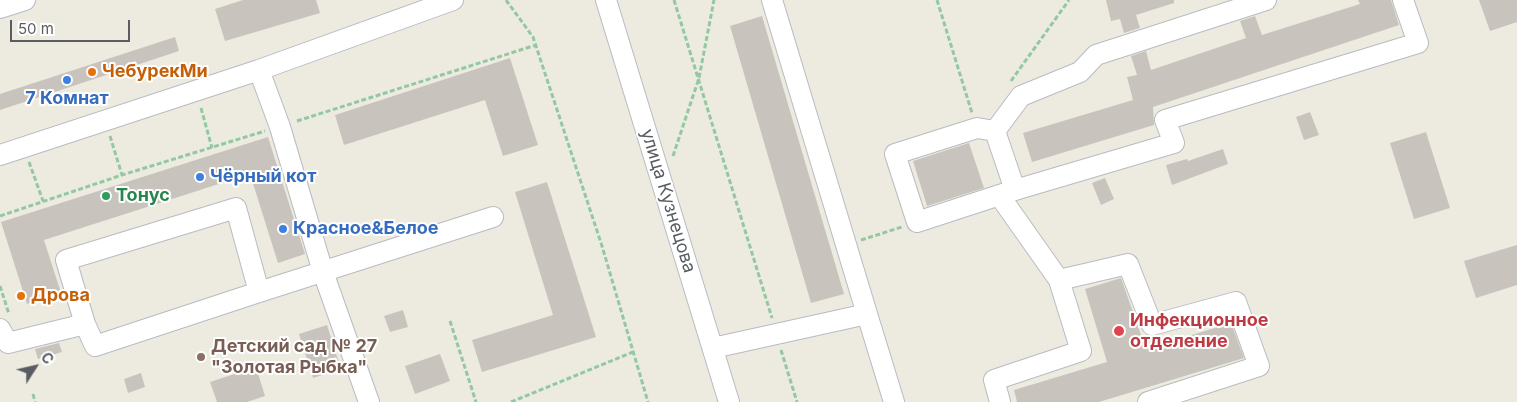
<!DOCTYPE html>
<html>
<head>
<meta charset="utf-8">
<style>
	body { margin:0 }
	#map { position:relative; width:1517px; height:402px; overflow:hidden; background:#edebe0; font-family:Inter,sans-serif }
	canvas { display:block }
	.north { position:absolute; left:10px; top:342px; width:50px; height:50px; -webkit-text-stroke:4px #fff; paint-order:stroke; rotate:55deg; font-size:14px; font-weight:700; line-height:20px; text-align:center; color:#595d62 }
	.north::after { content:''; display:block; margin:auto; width:18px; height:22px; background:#595d62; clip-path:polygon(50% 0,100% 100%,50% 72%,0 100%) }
	.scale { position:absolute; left:10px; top:20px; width:120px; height:22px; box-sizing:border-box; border:2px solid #595d62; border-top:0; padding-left:6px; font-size:15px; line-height:18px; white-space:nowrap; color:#595d62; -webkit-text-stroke:4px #fff; paint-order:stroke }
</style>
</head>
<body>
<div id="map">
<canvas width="1517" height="402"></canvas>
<div class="north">С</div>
<div class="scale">50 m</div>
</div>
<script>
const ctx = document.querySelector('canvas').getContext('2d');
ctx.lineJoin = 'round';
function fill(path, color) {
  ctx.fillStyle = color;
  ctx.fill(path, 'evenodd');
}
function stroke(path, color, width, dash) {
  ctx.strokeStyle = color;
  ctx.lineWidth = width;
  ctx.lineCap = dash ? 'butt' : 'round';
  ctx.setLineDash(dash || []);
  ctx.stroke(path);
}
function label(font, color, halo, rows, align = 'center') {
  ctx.font = font + ' Inter,sans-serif';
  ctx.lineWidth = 4;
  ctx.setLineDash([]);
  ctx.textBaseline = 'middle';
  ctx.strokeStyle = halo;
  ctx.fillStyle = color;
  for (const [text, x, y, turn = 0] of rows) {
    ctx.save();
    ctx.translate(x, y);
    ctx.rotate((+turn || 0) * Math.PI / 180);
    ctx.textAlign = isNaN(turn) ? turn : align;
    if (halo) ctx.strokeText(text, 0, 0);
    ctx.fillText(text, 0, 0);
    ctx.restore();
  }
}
fill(new Path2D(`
	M243,0h73l4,13 -95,28 -10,-32z
	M1106,0h68v3l-38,12 4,13 -16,5 -4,-14 -9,2z
	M1358,0h33l8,25 -246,82 1,18 -122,37 -9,-29 110,-33 -6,-23 10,-2 -6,-19 15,-5 5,19 95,-32 -6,-17 15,-5 7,19 98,-31z
	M1479,0h38v22l-27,9z
	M762,16l82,278 -33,9 -81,-277z
	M175,37l4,14 -179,59v-16z
	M510,58l28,87 -35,11 -18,-56 -141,45 -9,-30z
	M1310,112l9,23 -15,5 -8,-23z
	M1426,132l24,76 -36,11 -24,-76z
	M268,137l37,117 -27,9 -28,-89 -206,66 17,53 -34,11 -26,-82z
	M969,143l15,45 -57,18 -14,-45z
	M1223,149l5,15 -56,21 -6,-20 21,-6 1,2z
	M1105,178l9,21 -13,6 -9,-22z
	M547,182l49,155 -114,35 -10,-32 81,-25 -38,-123z
	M1517,245v40l-41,13 -12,-37z
	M1121,278l25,71 85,-26 13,35 -145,44h-82l-3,-12 93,-28 -22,-73z
	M403,310l5,17 -18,5 -6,-16z
	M327,325l14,44 -28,9 -14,-44z
	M59,343l3,9 -24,7 -3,-10z
	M440,354l10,27 -35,13 -10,-28z
	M256,367l9,29 -18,6h-30l-7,-20z
	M141,373l4,14 -17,6 -4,-14z`), '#c8c4bd');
const minor = new Path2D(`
	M606,0l123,402
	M772,0l95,314
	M0,8l25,-8
	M259,70l21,57 43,145 46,130
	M995,131l-18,-3 -82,26 22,68 98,-32 159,-47 -9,-23 253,-77 -15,-43
	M0,155l259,-85 194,-70
	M1015,190l-20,-59 26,-35 59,-24 16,-17 170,-55
	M999,195l60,85 22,71 -87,29 6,22
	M1059,280l69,-16 24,61 84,-23 23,64 -111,36
	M85,324l10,22 164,-54
	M0,329l8,14 77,-19 -19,-64 170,-52 23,84 234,-75
	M713,348l154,-34 27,88`);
stroke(minor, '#b8bbc0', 22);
stroke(new Path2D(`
	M506,0l27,37 69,209 46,156
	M674,0l98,318
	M937,0l35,113
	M1011,81l58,-81
	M201,108l11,40
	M297,121l239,-76
	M110,136l12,39
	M673,156l26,-78 15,-78
	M29,162l14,39
	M0,216l122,-41 143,-44
	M861,240l41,-13
	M0,286l9,28
	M450,321l26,81
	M781,350l16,52
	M33,394l2,8
	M511,402l122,-50`), '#93c8a3', 3, [5, 2.5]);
stroke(minor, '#fff', 20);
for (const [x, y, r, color] of [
	[92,72,5,"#e8710a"],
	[67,80,5,"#3f7fe0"],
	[200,177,5,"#3f7fe0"],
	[106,196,5,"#2e9e5b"],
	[283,229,5,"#3f7fe0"],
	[21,296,5,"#e8710a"],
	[1119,331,6,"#e0444e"],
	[201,357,5,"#8d6e63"]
]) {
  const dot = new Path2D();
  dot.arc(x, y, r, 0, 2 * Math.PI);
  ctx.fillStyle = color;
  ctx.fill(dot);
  stroke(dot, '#fff', 2);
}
label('bold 18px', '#c56008', '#fff', [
	["ЧебурекМи",102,72],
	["Дрова",31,296]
], 'left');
label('bold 18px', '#366cbe', '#fff', [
	["7 Комнат",67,99,"center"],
	["Чёрный кот",210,177],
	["Красное&Белое",293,229]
], 'left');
label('bold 18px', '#27864d', '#fff', [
	["Тонус",116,196]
], 'left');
label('18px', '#595d62', '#fff', [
	["улица Кузнецова",668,201,73]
]);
label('bold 18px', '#be3a42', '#fff', [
	["Инфекционное",1130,321],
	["отделение",1130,342]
], 'left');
label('bold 18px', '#785e54', '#fff', [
	["Детский сад № 27",211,347],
	["\"Золотая Рыбка\"",211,368]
], 'left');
</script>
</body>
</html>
